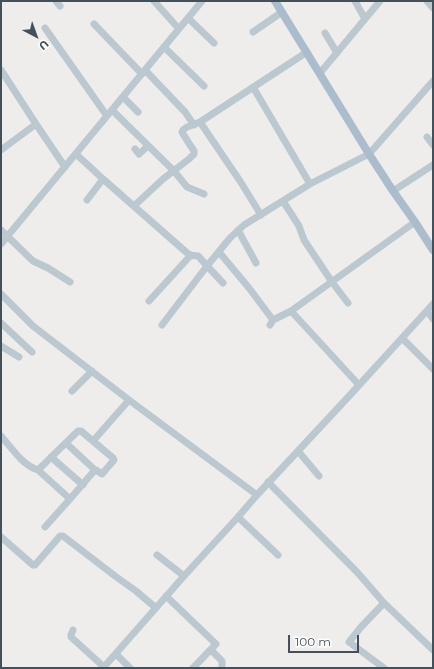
<!DOCTYPE html>
<html>
<head>
<meta charset="utf-8">
<style>
	body { margin:0 }
	#map { position:relative; width:434px; height:669px; overflow:hidden; background:#efecec; font-family:Montserrat,sans-serif }
	canvas { display:block }
	.frame { position:absolute; inset:0; border:2px solid #44515a; pointer-events:none }
	.north { position:absolute; left:16px; top:16px; width:40px; height:40px; -webkit-text-stroke:3px #fff; paint-order:stroke; rotate:139deg; font-size:11px; font-weight:700; line-height:16px; text-align:center; color:#44515a }
	.north::after { content:''; display:block; margin:auto; width:14px; height:18px; background:#44515a; clip-path:polygon(50% 0,100% 100%,50% 72%,0 100%) }
	.scale { position:absolute; left:288px; top:635px; width:71px; height:18px; box-sizing:border-box; border:2px solid #44515a; border-top:0; padding-left:5px; font-size:12px; line-height:14px; white-space:nowrap; color:#44515a; -webkit-text-stroke:3px #fff; paint-order:stroke }
</style>
</head>
<body>
<div id="map">
<canvas width="434" height="669"></canvas>
<div class="frame"></div>
<div class="north">U</div>
<div class="scale">100 m</div>
</div>
<script>
const ctx = document.querySelector('canvas').getContext('2d');
ctx.lineJoin = 'round';
function stroke(path, color, width, dash) {
  ctx.strokeStyle = color;
  ctx.lineWidth = width;
  ctx.lineCap = dash ? 'butt' : 'round';
  ctx.setLineDash(dash || []);
  ctx.stroke(path);
}
stroke(new Path2D(`
	M56,1l4,5
	M154,1l25,28
	M355,1l10,18
	M427,1l6,7
	M188,18l26,25
	M94,24l48,50
	M45,28l62,88
	M253,32l29,-20
	M325,33l12,20
	M164,47l40,39
	M1,70l35,54 29,43
	M145,70l40,42 9,13
	M320,73l60,-72
	M253,87l57,97
	M123,97l15,15
	M112,110l62,61 13,16 17,7
	M200,122l40,59 21,34
	M427,137l6,8
	M135,149l4,5 9,-8
	M1,150l35,-26
	M76,154l27,25 83,73 4,3 8,1 25,27
	M393,191l40,-26
	M87,200l16,-21
	M283,201l16,25 5,14 28,42 16,21
	M134,206l29,-27 26,-20 5,-5v-3l-11,-17 -1,-2 1,-2 4,-3 13,-5 107,-70
	M1,230l32,31 15,7 22,14
	M238,230l18,33
	M1,244l201,-243
	M219,252l30,36 24,32
	M1,294l32,32 96,74 128,95
	M149,301l42,-46
	M291,311l68,74
	M427,311l6,8
	M1,323l17,16 14,13
	M162,325l45,-59 23,-28 14,-13 66,-41 59,-30 64,-73
	M270,325l3,-5 18,-9 124,-89
	M402,338l31,31
	M1,346l18,11
	M72,391l20,-20
	M1,436c11,12 21,29 37,34
	M93,441l36,-41
	M66,443l29,27
	M298,451l21,25
	M51,457l32,28
	M268,482l89,90 27,31 49,47
	M238,517l40,38
	M45,527l25,-28 24,-28 2,-1 6,4 12,-14 -1,-2 -32,-27h-3l-40,39 32,29
	M1,537l32,28h2l25,-29h3l52,40 21,15 20,17
	M157,555l27,21
	M166,596l50,48 -23,24
	M73,630l-2,5v2l33,30
	M211,650l11,11v7
	M116,654l14,14
	M103,668l81,-92 54,-59 19,-22 94,-101 82,-90
	M384,668l-35,-26 12,-15 23,-24`), '#bcc8d0', 7);
stroke(new Path2D(`
	M275,1l94,153 24,37 22,31 18,28`), '#abbdcd', 8);
</script>
</body>
</html>
